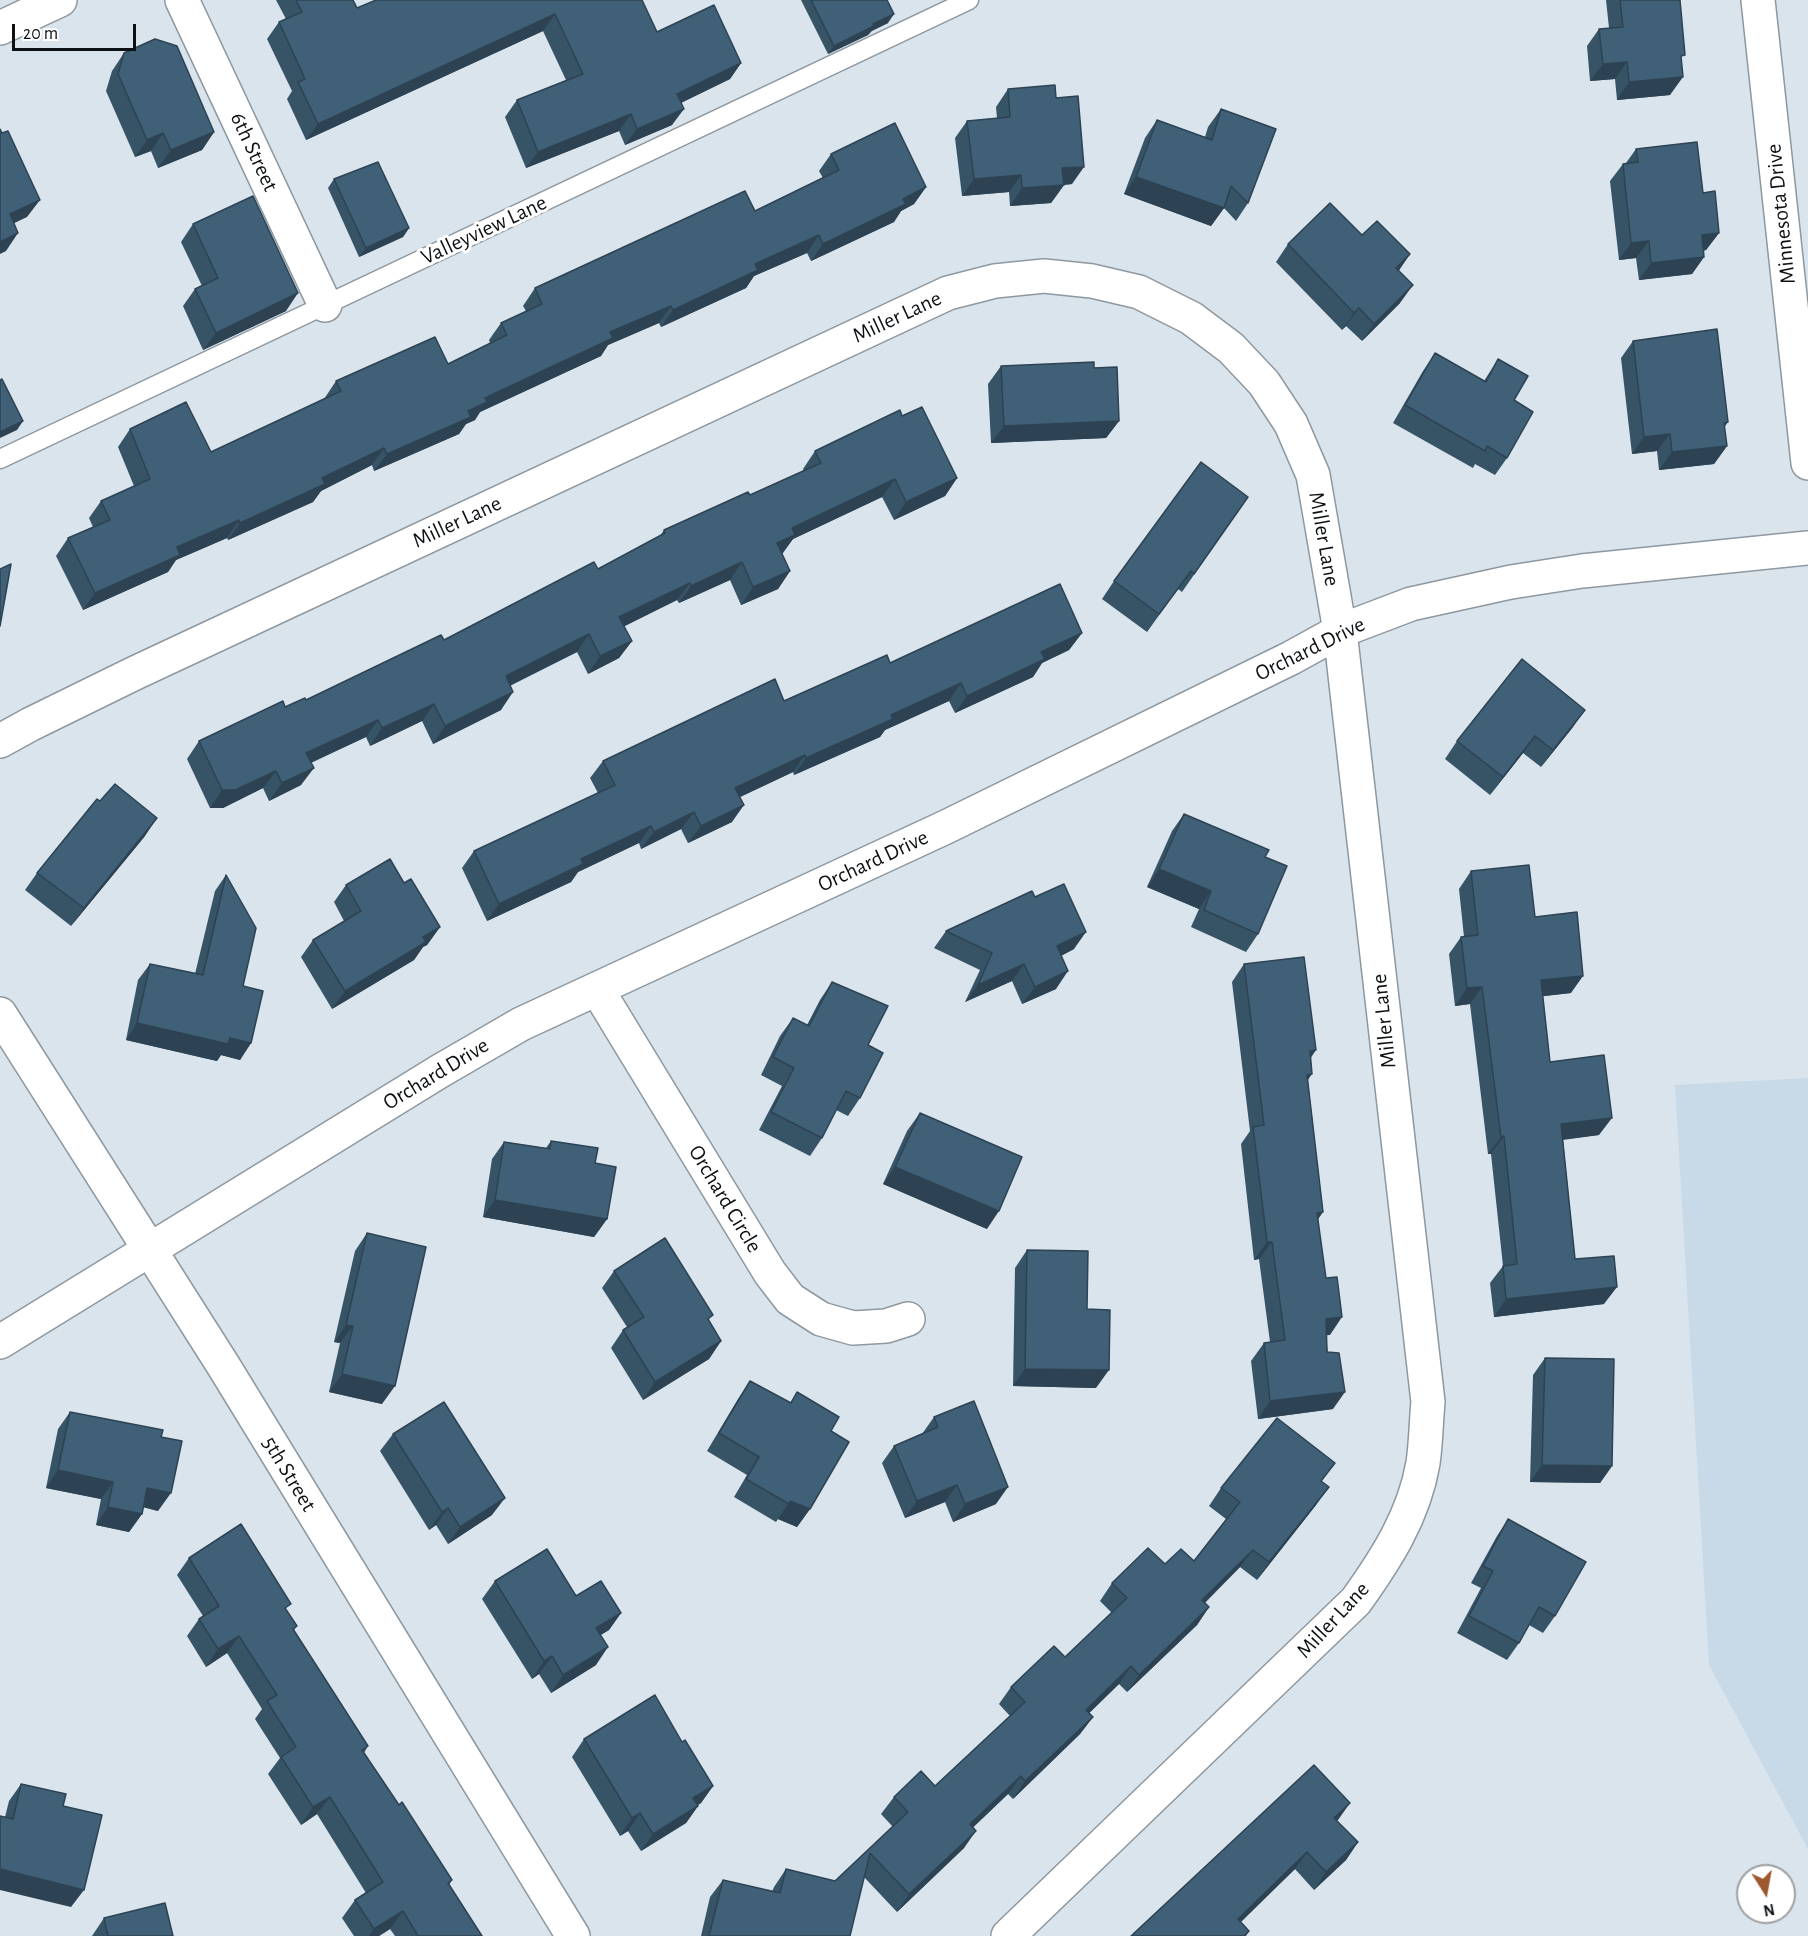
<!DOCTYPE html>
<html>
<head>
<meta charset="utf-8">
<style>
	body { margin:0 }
	#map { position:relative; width:1808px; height:1936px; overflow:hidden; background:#dae4ed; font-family:"Alegreya Sans",sans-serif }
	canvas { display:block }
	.north { position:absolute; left:1736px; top:1864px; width:60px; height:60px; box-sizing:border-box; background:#fff; border:2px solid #9ea0a1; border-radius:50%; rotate:169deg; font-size:16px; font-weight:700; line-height:24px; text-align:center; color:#0d1114 }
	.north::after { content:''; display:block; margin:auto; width:21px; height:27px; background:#9d582d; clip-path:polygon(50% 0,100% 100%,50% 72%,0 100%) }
	.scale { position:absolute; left:12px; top:24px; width:124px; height:27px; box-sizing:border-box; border:3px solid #0d1114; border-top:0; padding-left:8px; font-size:18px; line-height:21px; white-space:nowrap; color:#0d1114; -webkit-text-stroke:4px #fff; paint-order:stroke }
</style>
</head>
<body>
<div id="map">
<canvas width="1808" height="1936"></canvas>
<div class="north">N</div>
<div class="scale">20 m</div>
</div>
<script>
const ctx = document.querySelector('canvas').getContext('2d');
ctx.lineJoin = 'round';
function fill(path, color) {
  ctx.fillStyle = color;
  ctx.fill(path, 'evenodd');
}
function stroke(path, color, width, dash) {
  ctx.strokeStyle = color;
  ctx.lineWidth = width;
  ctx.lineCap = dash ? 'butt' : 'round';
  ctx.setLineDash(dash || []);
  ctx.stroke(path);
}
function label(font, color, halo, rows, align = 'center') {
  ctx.font = font + ' "Alegreya Sans",sans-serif';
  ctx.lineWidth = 6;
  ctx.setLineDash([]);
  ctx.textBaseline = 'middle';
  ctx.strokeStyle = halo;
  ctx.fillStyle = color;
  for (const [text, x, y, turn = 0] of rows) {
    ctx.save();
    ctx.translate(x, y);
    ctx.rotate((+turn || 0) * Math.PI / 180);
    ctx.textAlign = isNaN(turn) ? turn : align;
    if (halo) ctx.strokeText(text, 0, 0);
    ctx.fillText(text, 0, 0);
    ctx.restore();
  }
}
fill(new Path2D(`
	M1808,1078v771l-99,-184 -34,-580z`), '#c8dae7');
const service = new Path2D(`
	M0,459l969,-459`);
const minor = new Path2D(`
	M182,0l143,305
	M1758,0l50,463
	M0,28l60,-28
	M0,741l31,-17 104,-51 813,-380 47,-12 49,-5 48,5 47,11 52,26 40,30 33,35 27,41 22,51 27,156 88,771c-2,20 -2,41 -5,61 -9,53 -37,96 -67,138l-348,335
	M597,989l173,284 20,26 31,20 32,9 33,-2 22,-7
	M0,1014l223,351 350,571
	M0,1342l440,-271 81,-47 425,-197 345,-169 49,-27 71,-27 100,-22 71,-11 226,-23`);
stroke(service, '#8e98a0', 21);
stroke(minor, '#8e98a0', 36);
stroke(service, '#fff', 18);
stroke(minor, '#fff', 33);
fill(new Path2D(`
	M276,0h77l4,8 285,-8 15,32 84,31 -11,16 -49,24 -9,22 -47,20 -6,-14 -93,37 -21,-51 12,-17 49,-20 -23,-49 -237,109 -19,-41 5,-8 -25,-52 12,-17 7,-3z
	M801,0h86l1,23 -16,8 -4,4 -40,19z
	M1606,0h74l1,61 -11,34 -53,5 -2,-21 -25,2 -3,-35 12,-17 10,-1z
	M124,53l90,79 -12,18 -44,18 -7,-17 -16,6 -29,-66 6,-20z
	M1008,89l48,9 16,86 -8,1 -13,18 -41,3 -1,-14 -47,4 -7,-58 12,-17 30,-3 -1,-11z
	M1221,109l27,94 -12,18 -12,-13 -13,18 -87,-32 21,-56 12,-18 48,17 3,-10z
	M1636,149l67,44 16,40 -13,17 -3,1 1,6 -12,17 -53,6 -3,-22 -17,2 -9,-79 13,-17 3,-1z
	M831,154l95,33 -12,17 -13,7 -7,11 -83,39 -4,-8 -53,23 -8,12 -85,39 -2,-4 -51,22 -7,11 -121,56 -5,8 -9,4 -7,10 -85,37 -2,-6 -51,26 -8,11 -85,38 -1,-2 -51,22 -8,12 -85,38 -27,-54 12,-18 25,-11 -4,-9 12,-17 33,-15 -16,-39 12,-18 81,23 113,-53 12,-18 112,-17 42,-21 -1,-3 12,-17 25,-12 -3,-5 12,-18 220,-77 68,-33 -4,-7z
	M334,179l75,49 -6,9 -44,20 -31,-69z
	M193,224l93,87 -83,39 -20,-44 12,-17 7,-3 -21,-44z
	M1362,235l48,19 -12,17 2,32 -38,38 -16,-15 -4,4 -66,-68 12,-18z
	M1633,341l95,81 -4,6 3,18 -13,18 -55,6 -2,-19 -25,3 -11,-96z
	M1435,353l49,28 14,-22 16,41 -7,58 -12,17 -20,-11 -2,4 -80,-45 30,-52z
	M1001,366l118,55 -13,17 -115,5 -3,-59z
	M902,416l55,62 -12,18 -51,24 -12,-23 -89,42 -11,14 8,18 -12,18 -37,16 -11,-25 -51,23 -2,-3 -53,26 8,15 -13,17 -31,16 -11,-22 -67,33 -9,25 -68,34 -11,-23 -52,25 -4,-9 -55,26 -10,22 -32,16 -6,-13 -40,20h-13l-23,-49 12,-18 86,-34 21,-7 138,-60 154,-71 62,-33 4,-6 86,-35 54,-24 -1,-2 12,-18z
	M1248,497l-66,95 -4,-3 -31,43 -45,-33 12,-18z
	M1082,633l-13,17 -27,13 -9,14 -78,36 -6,-12 -64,29 -5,7 -86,38 -1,-3 -53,25 -8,25 -44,21 -7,-14 -40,20 -2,-6 -61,29 -7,10 -84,39 -25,-53 12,-17 124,-58 -8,-15 13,-17 181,-60 106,-38z
	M1573,727l-32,40 -18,-14 -33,42 -45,-36 12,-18z
	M1184,814l81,43 -7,77 -12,18 -55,-25 8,-18 -52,-22 25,-56z
	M145,836l-74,90 -46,-36 12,-17z
	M1471,871l64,46 36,76 -28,3 7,66 49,73 -36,5 12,119 29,45 -110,13 -4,-34 13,-17 -12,-112h-3l-18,-150 -15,2 -6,-52 12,-17h3l-5,-48z
	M226,875l25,168 -11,17 -19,-5 -4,6 -91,-21 12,-60 12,-16 45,10 20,-83z
	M404,883l36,44 -13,18 -4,2 -9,13 -82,49 -31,-52 12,-17 31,-19 -10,-19 12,-17z
	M1035,897l39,52 -13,7 -5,33 -34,15 -10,-23 -47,21 15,-32 -46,-22 12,-17z
	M1244,964l66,94 -2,23 15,131 -5,7 12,116h-4l7,74 -75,10 -7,-58 13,-18 6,-1 -11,-83 -5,1 -13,-116 9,-13 -18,-149z
	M832,982l36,63 -8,53 -12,18 -12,-6 -14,28 -12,18 -51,-26 23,-44 -21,-11 19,-39 13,-18 14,7 13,-25z
	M920,1113l67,116 -104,-45 24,-53z
	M551,1141l44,22 12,56 -13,18 -111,-20 9,-58 12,-17 42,6z
	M367,1233l15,171 -53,-12 11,-49 -6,-1 21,-91z
	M1027,1250l60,59 9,79 -83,-2 2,-118z
	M614,1271l107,70 -12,18 -66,41 -32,-52 12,-18 4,-3 -25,-39z
	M1545,1358l67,108 -12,17 -70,-1 3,-107z
	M750,1381l40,22 7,-11 34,39 -21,78 -13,18 -19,-8 -2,3 -42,-25 13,-22 -40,-24 31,-52z
	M70,1412l91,25 -3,74 -15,-4 -1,7 -13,18 -33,-7 5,-26 -55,-11 12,-59z
	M934,1417l62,87 -43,18 -8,-20 -40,16 -23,-55 12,-17 28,-12z
	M393,1434l99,81 -44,29 -12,-19 -7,5 -49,-79z
	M1322,1482l-6,23 -59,75 -17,-13 -35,36 4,4 -12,18 -70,67 -8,-8 -30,29 4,4 -13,17 -67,65 -5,-5 -35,33 -9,21 -67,64 -33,-35 -14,59h-149l9,-39 13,-17 49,12 2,-5 12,-18 49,12 58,-54 -12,-13 13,-17 41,-11 75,-70 -11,-12 12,-17 54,-30 47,-44 -12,-12 12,-18 53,-19 29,-3 32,-42 -17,-13 12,-18z
	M1508,1519l47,97 -12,17 -14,-8 -10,18 -12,17 -50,-27 24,-45 -10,-5 26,-47z
	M189,1558l98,53 10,15 -3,4 74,116 -4,7 35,52 53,75 -3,5 33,51h-87l-5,-7 -11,7h-25l-12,-18 13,-18 11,-7 -49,-79 -16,11 -33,-51 12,-16 -25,-39 7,-10 -35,-56 -21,14 -19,-31 12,-17 4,-3 -26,-41z
	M495,1581l126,32 -12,17 -9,5 -4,30 -45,28 -12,-19 -7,5 -50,-80z
	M584,1739l98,3 31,44 -12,17 -3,2v1l-12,17 -45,28 -13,-20 -8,5 -48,-79z
	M21,1784l50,123 -66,-90 4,-16z
	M1337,1821l21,21 -12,18 -32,30 -19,-21 -54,53 8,9 -3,5h-115z
	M104,1918l69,18h-81z`), '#375366');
fill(new Path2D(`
	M555,14l-12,17 -237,109 12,-16z
	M894,14l-6,9 -17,8 -3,4 -40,19 6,-8 39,-22z
	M1627,62l-12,17 -25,2 13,-17z
	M741,63l-11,16 -64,31 11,-16z
	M1683,77l-13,18 -53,5 12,-18z
	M684,109l-12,16 -47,20 12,-16z
	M631,114l-12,17 -93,37 12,-16z
	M214,132l-12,18 -44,18 13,-18z
	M163,133l-12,18 -16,6 12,-17z
	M1084,167l-12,17 -22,2 12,-18z
	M1021,175l-12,17 -47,4 12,-17z
	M1136,177l88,31 -13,18 -87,-32z
	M1064,185l-13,18 -41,3 12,-18z
	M926,187l-12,17 -13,7 -7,11 -83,39 12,-17 80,-45z
	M40,200l-13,17 -27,13 10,-16z
	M409,228l-6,9 -44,20 7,-9z
	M18,233l-12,18 -6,3v-12z
	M1719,233l-13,17 -17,2 13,-17z
	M819,235l-12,18 -53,23 -8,12 -85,39 12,-17 82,-46z
	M1649,241l-13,17 -17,2 12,-17z
	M1410,254l-12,18 -2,-4z
	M1704,257l-12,17 -53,6 12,-17z
	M1413,285l-13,18 -38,38 12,-17z
	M298,293l-12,18 -83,39 13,-17z
	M671,306l-12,17 -51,22 -7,11 -121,56 -5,8 -9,4 -7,10 -85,37 13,-17 81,-43 17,-13 125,-66z
	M1359,308l-13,18 -4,4 12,-17z
	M23,421l-6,9 -17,8v-6z
	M1119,421l-13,17 -115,5 13,-17z
	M1670,434l-13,17 -25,3 12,-17z
	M1727,446l-13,18 -55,6 13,-18z
	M384,448l-12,17 -51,26 -8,11 -85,38 12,-17 82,-45z
	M957,478l-12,18 -51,24 12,-18z
	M895,479l-13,18 -89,42 -10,14 -18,7 12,-17 15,-15z
	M239,520l-12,18 -51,22 -8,12 -85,38 12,-17 82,-46z
	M742,562l-12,18 -51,23 12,-17z
	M790,571l-12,18 -37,16 12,-18z
	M690,583l-13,17 -70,35 12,-18z
	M1082,633l-13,17 -27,13 -9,14 -78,36 12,-17 74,-44z
	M589,634l-12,18 -83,42 12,-18z
	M632,641l-13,17 -31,16 12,-18z
	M961,683l-12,18 -64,29 -5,7 -86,38 12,-17 85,-43z
	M513,692l-12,18 -68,34 12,-18z
	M434,704l-12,17 -52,25 12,-18z
	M1585,710l-12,17 -32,40 12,-17z
	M378,720l-12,17 -72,33 12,-17z
	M1535,736l-12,17 -33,42 13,-18z
	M805,755l-12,17 -70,33 12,-17z
	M314,768l-13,17 -32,16 13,-18z
	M276,771l-13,17 -40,20h-13l12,-18z
	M744,805l-12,17 -44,21 13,-17z
	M694,812l-13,17 -40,20 13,-17z
	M157,818l-12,18 -74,90 13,-18z
	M651,826l-12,17 -61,29 -7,10 -84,39 12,-17 82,-45z
	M1159,869l52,22 -12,18 -52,-22z
	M440,927l-13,18 -4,2 -9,13 -82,49 13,-18 78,-54z
	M1086,932l-12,17 -29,15 12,-18z
	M1024,964l-12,17 -47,21 13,-17z
	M1068,971l-12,18 -34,15 13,-17z
	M1583,976l-12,17 -43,5 13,-18z
	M1482,987l-12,17 -15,2 12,-18z
	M137,1023l93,15 21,5 -11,17 -19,-5 -4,6 -91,-21z
	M1316,1050l-12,18 6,-17z
	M1312,1074l-12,17 7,-16z
	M1612,1118l-13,17 -50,6 12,-17z
	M1504,1136l-13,18h-3l13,-17z
	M895,1167l104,44 -12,18 -104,-45z
	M495,1200l112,19 -13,18 -111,-20z
	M1323,1212l-13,18 7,-17z
	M1267,1242h5l-13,17 -5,1z
	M1617,1287l-13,17 -110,13 12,-18z
	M1342,1317l-12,18 -17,1 13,-17z
	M346,1325l7,1 -13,17 -6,-1z
	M721,1341l-12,18 -66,41 12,-18z
	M1025,1369l84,1 -13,18 -83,-2z
	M342,1374l53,12 -13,18 -53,-12z
	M1345,1392l-12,17 -75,10 12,-18z
	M1542,1465l70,1 -12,17 -70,-1z
	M58,1470l55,12 -12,17 -55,-11z
	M957,1485l-12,17 -40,16 12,-17z
	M1008,1487l-12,17 -43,18 12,-18z
	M1329,1487l-13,18 -59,75 12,-18z
	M147,1488l24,5 -13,18 -23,-6z
	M505,1498l-13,17 -44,29 12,-17z
	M790,1501l20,8 -13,18 -19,-8z
	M108,1507l34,7 -13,18 -33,-7z
	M448,1508l-12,17 -7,5 13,-18z
	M1253,1550l-13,17 -50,50 12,-17z
	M1209,1607l-12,18 -70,67 12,-17z
	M621,1613l-12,17 -26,16 13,-18z
	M239,1636l-12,17 -21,14 12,-18z
	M608,1647l-12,18 -45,28 12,-18z
	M552,1656l-13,18 -7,5 12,-18z
	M1131,1666l-12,18 -45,44 12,-18z
	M1093,1717l-13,17 -67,65 12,-18z
	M1021,1776l-13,18 -50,48 12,-18z
	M713,1786l-12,17 -20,12 12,-17z
	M330,1797l-13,17 -16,11 12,-18z
	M1350,1803l-12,17 -16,15 12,-17z
	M698,1806l-12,17 -45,28 12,-17z
	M640,1813l-12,18 -8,5 12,-18z
	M976,1831l-12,17 -67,64 12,-18z
	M1358,1842l-12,18 -32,30 12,-18z
	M1307,1852l-12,17 -69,67 12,-17z
	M0,1869l84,21 -13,17 -71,-17z
	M403,1911l-13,18 -11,7h-10l5,-7z`), '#2d4353');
const building = new Path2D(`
	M296,0h57l4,8 19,-8h266l15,32 57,-27 27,58 -64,31 7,15 -47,20 -6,-15 -93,38 -21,-52 66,-26 -28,-60 -237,110 -20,-42 7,-3 -26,-57 23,-10z
	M811,0h76l7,14 -21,10 1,2 -40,20z
	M1620,0h60l5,55 -4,1 2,21 -54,5 -2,-20 -24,2 -4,-35 24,-2z
	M155,39l22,7 37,86 -43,18 -8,-17 -16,7 -29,-66 6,-21z
	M1055,85l1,13 22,-2 6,71 -22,1 2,17 -42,3 -1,-13 -47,4 -7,-58 43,-4 -2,-28z
	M1221,109l55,20 -28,74 -17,-17 -7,22 -88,-31 21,-57 55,20z
	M895,123l31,64 -23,12 3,5 -83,40 -4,-9 -64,29 3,6 -85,40 -2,-4 -61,26 3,6 -128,60 2,4 -19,9 3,6 -84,37 -3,-6 -62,30 3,6 -85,39 -1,-3 -62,27 3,8 -85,38 -27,-55 42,-18 -9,-19 49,-22 -20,-50 56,-27 25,50 130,-61 -5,-10 99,-44 13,27 59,-29 -6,-12 41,-19 -7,-16 210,-97 10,20 84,-41 -8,-16z
	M0,129l2,4 6,-2 32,69 -30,14 8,19 -18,9z
	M1697,142l6,51 12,-2 4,42 -17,2 2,22 -53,6 -2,-22 -18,2 -8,-79 15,-2 -2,-13z
	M378,162l31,66 -43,20 -32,-69z
	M253,196l45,97 -82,40 -21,-44 23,-11 -25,-54z
	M1330,203l32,32 15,-14 33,33 -14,14 17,17 -39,39 -15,-16 -5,5 -66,-69z
	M1717,329l11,93 -4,1 3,23 -55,6 -2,-18 -26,3 -11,-96z
	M1435,353l51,29 12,-23 30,17 -14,24 19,12 -26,46 -20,-12 -2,5 -80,-46z
	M1094,362v6l23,-1 2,54 -115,5 -3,-60z
	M2,379l21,42 -23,11v-52z
	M922,407l35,71 -51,24 -11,-23 -103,49 3,7 -18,8 13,28 -37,16 -11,-25 -51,24 -1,-3 -71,34 13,24 -32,15 -11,-22 -83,42 7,16 -68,34 -11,-22 -52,24 -4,-8 -72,33 8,15 -32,15 -6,-12 -41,19h-13l-23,-49 84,-40 2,6 20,-9 1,2 135,-65 3,5 150,-78 4,7 67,-36 -1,-3 84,-38 2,3 71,-32 -6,-12 85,-41 2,6z
	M1201,462l47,35 -54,77 -3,-3 -32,43 -45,-33z
	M11,564l-11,62v-57z
	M1060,584l22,49 -41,19 4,7 -78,37 -6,-13 -70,32 2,4 -87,39 -1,-3 -70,33 9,17 -43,21 -7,-14 -40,20 -3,-6 -70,33 2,5 -84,40 -25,-53 141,-66 -12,-24 172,-82 9,22 103,-46 3,8z
	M1522,659l63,51 -32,40 -18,-14 -32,41 -46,-36z
	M115,784l42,34 -73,90 -47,-35 60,-74 3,2z
	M1184,814l85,36 -4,7 22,9 -29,68 -54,-24 7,-19 -52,-22z
	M390,859l14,24 7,-4 29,48 -17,10 3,5 -81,49 -32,-51 48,-29 -15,-26z
	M1529,865l6,52 42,-5 6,64 -42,4 9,82 54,-7 8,63 -51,6 14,135 39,-3 3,31 -111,12 -3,-33 14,-2 -13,-128 -3,1 -19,-150 -15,1 -6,-51 17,-2 -7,-64z
	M226,875l30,53 -13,58 20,5 -12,52 -21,-5 -2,6 -91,-21 13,-59 53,11z
	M1064,884l22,48 -29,14 11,25 -33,16 -11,-23 -46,21 14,-32 -46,-22 86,-40 3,6z
	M1304,957l12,93 -6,1 2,23 -5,1 16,137 -6,1 9,65 11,-1 5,40 -16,2 1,33 12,1 6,39 -75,9 -6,-58 21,-3 -13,-98h-5l-14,-115 11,-2 -20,-161z
	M832,982l56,24 -20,39 15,8 -23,45 -14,-7 -24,47 -51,-26 23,-44 -21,-11 20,-39 16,8z
	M920,1113l102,44 -23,54 -104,-44z
	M551,1141l47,7 -3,15 21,4 -9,52 -112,-19 9,-58 46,7z
	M367,1233l59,14 -31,139 -53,-12 11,-48 -7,-1z
	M665,1238l48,77 -5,4 13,22 -66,41 -32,-52 21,-13 -30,-46z
	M1027,1250l61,1 -1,58 23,1 -1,60 -84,-1z
	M1545,1358l69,1 -2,107 -70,-1z
	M750,1381l41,22 6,-11 42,25 -8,14 18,11 -39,67 -20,-8 -1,3 -43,-25 13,-22 -40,-24z
	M974,1401l34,86 -43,17 -8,-19 -40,16 -23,-55 44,-19 -4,-10z
	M444,1402l61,96 -45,29 -12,-19 -6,4 -49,-78z
	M70,1412l93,18 -2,7 21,4 -11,52 -24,-5 -5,26 -34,-7 5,-25 -55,-12z
	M1277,1418l58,45 -14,18 8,6 -60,75 -16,-12 -51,50 7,7 -70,68 -8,-9 -45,44 7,7 -68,64 -4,-5 -51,48 6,7 -67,63 -39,-41 -20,83h-141l14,-56 57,13 6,-24 49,12 73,-69 -14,-15 27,-26 14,15 90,-84 -14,-15 43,-41 11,11 62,-59 -15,-15 36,-35 17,16 16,-15 13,12 46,-59 -19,-14z
	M1508,1519l78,43 -31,54 -16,-9 -20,36 -50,-27 24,-45 -10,-5z
	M241,1524l50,80 -6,4 12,18 -4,3 75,117 -6,4 37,55 3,-3 50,78 -4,3 34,53h-64l-15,-25 -29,18 -19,-29 28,-18 -53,-85 -17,10 -32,-50 15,-10 -29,-46 10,-6 -38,-59 -21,13 -19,-30 20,-13 -30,-48z
	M547,1549l29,47 25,-15 20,32 -25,15 12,19 -45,28 -11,-19 -8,5 -49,-80z
	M655,1695l27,47 3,-2 28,46 -20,12 5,8 -45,28 -13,-21 -8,5 -48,-79z
	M1314,1765l36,38 -16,15 24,24 -32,30 -19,-20 -69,67 11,12 -5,5h-113z
	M21,1784l45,10 -3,12 39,9 -18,75 -84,-21v-53l13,3z
	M165,1903l8,33h-65l-4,-18z`);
fill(building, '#406077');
stroke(building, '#2d4353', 1.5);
label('22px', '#0d1114', '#fff', [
	["6th Street",254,152,65],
	["Minnesota Drive",1781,214,-96],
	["Valleyview Lane",484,230,-25],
	["Miller Lane",897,317,-25],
	["Miller Lane",457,522,-25],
	["Miller Lane",1324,539,80],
	["Orchard Drive",1310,649,-26],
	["Orchard Drive",873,861,-25],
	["Miller Lane",1384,1021,-96],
	["Orchard Drive",436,1074,-31],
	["Orchard Circle",725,1199,59],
	["5th Street",289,1474,59],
	["Miller Lane",1333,1620,-47]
]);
</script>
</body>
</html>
